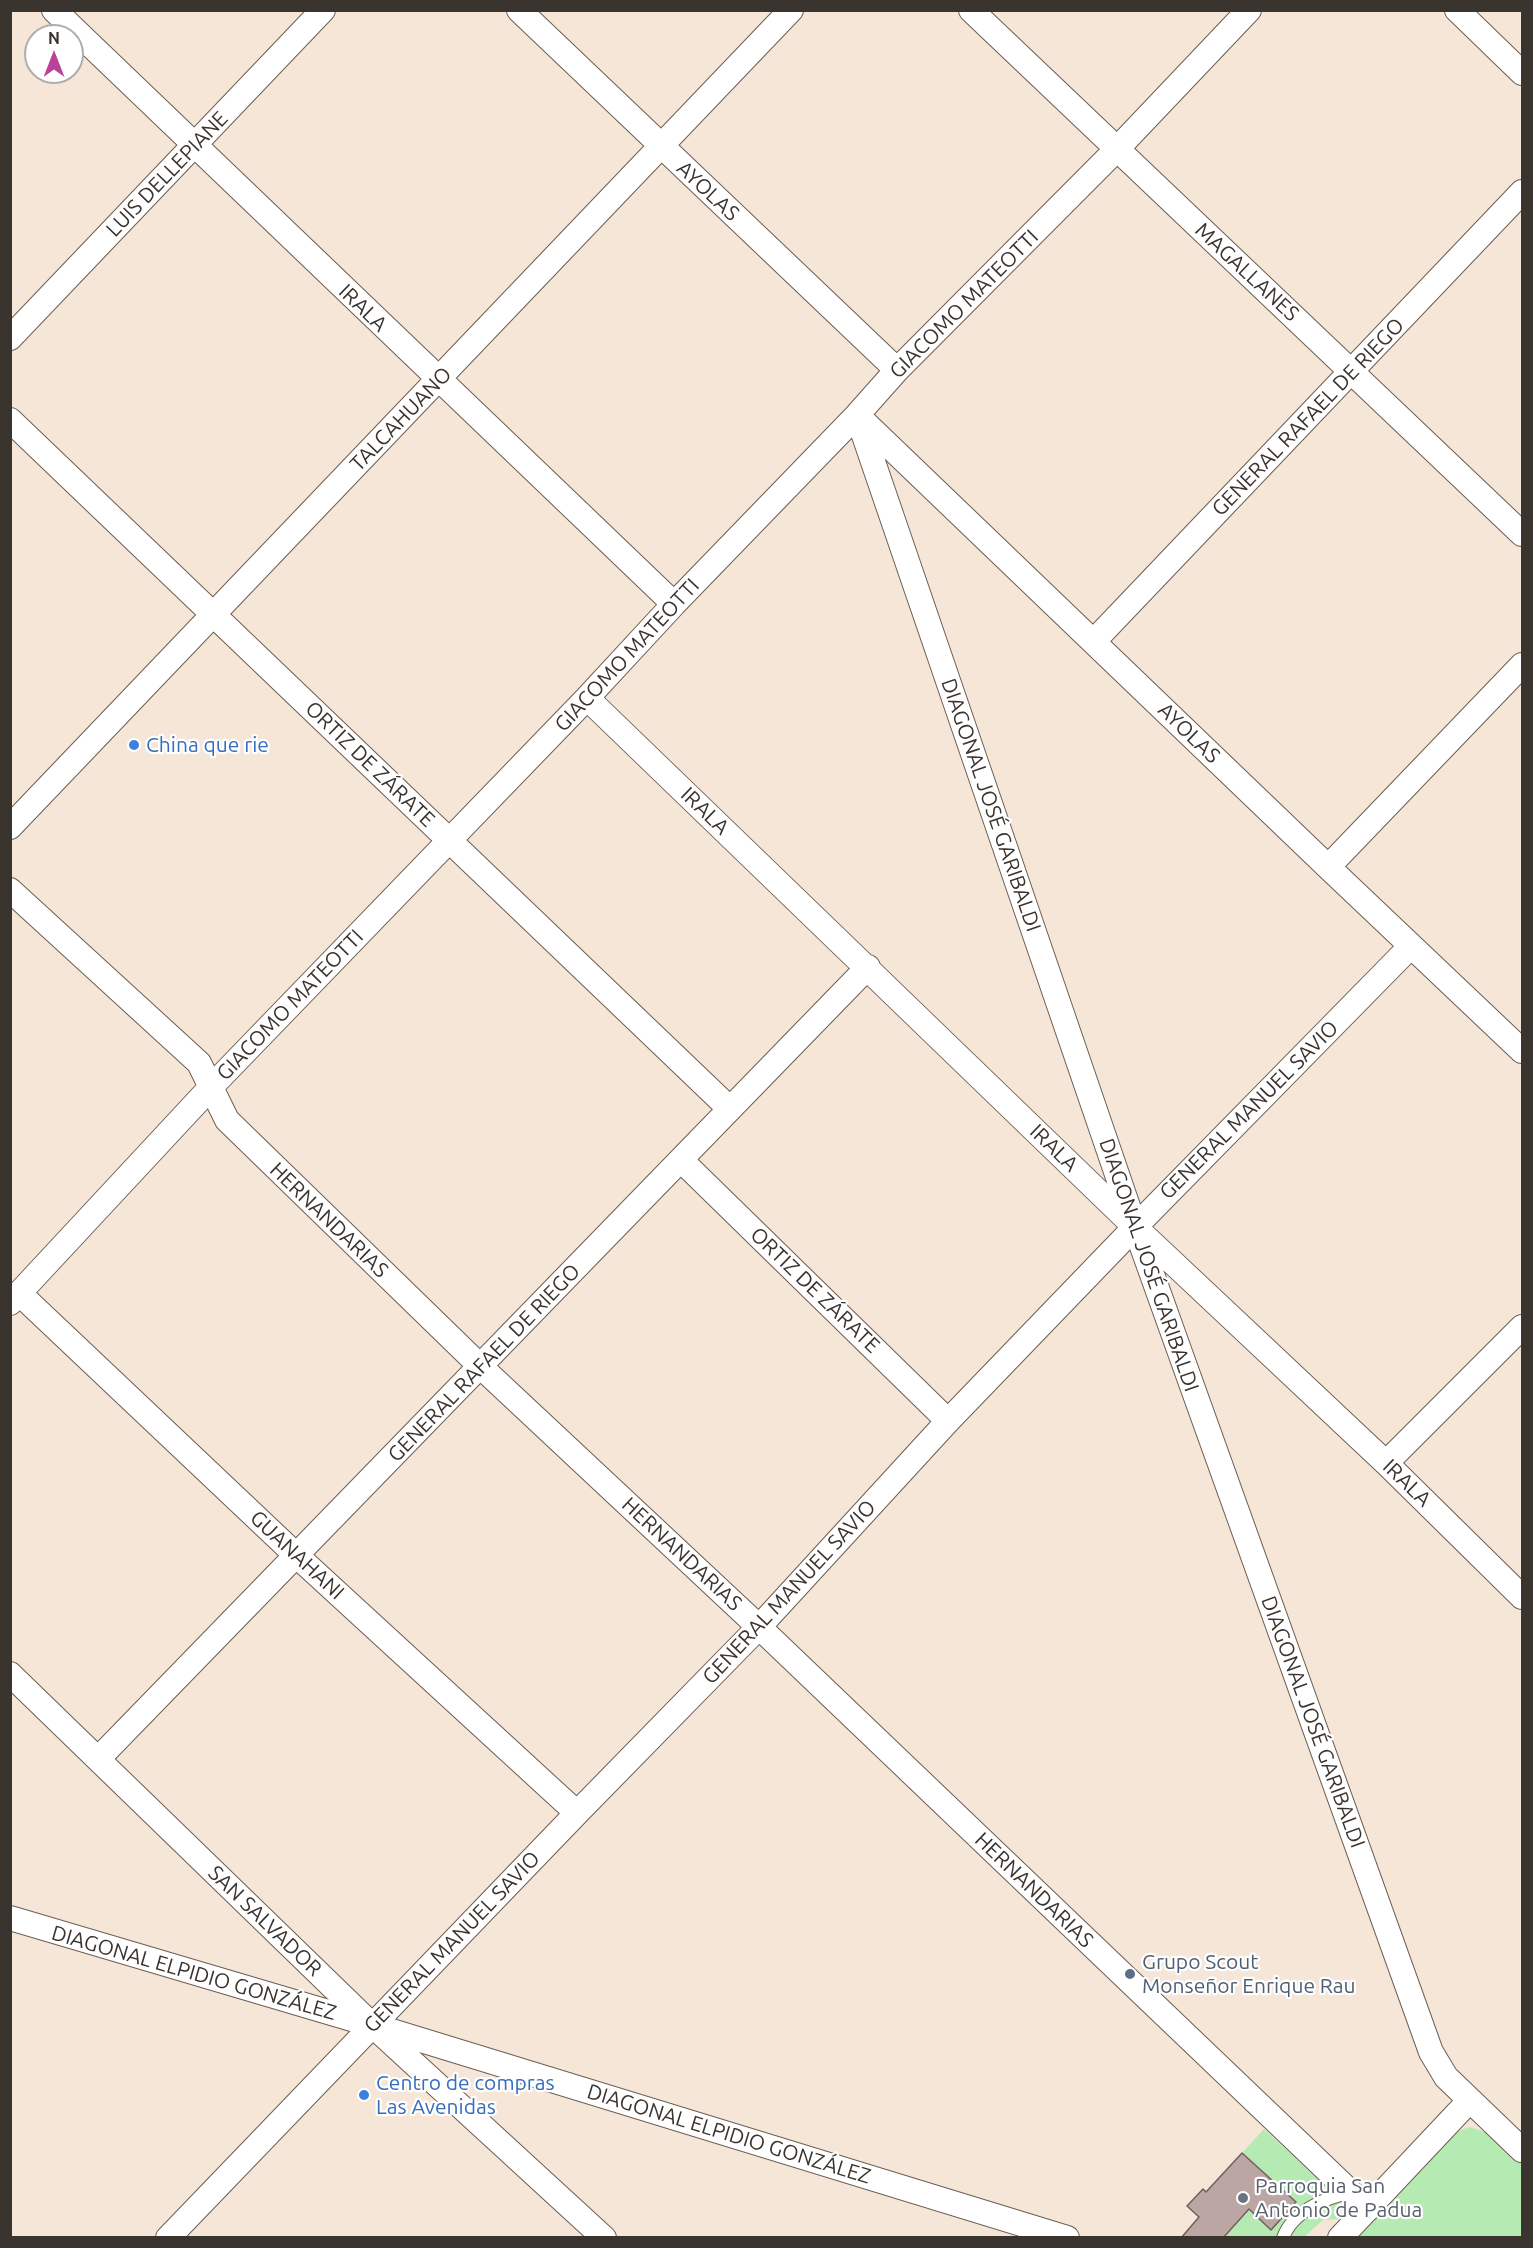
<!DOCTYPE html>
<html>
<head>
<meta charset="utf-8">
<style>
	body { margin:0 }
	#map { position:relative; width:1533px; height:2248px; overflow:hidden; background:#f5e6d8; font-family:Ubuntu,sans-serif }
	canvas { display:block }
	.frame { position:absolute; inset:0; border:12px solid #3a342f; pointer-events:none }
	.north { position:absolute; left:24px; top:24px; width:60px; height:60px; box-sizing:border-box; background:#fff; border:2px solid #b0aeac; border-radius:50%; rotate:0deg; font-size:16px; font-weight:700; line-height:24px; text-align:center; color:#3a342f }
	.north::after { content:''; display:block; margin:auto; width:21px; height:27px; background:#ba4399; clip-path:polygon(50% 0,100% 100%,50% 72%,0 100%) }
</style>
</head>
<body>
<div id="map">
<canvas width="1533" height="2248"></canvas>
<div class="frame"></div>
<div class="north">N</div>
</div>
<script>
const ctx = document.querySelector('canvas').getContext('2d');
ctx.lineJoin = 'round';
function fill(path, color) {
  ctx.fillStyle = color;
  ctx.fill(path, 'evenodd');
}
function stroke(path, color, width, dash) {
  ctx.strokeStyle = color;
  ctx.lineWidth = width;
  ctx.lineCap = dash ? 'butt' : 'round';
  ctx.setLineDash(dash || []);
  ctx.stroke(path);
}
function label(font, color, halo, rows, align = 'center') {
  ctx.font = font + ' Ubuntu,sans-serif';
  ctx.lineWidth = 4.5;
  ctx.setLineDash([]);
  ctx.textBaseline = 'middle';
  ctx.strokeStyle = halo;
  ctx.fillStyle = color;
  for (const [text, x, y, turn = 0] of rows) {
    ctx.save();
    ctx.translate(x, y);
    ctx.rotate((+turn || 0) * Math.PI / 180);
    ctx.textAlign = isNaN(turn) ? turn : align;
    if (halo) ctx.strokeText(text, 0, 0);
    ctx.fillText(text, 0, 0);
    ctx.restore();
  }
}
fill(new Path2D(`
	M1470,2127l18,6 34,32v72l-167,1 97,-105z
	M1264,2129l67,62 9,15 1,10 -4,3 -14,1 -19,17 -81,1 22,-32 26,23 25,-27 -54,-49z`), '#b5ebb3');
const building = new Path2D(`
	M1242,2153l54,49 -25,28 -22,-21 -26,29h-42l18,-21 -12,-11 16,-17 3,3z`);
fill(building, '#bba6a4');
stroke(building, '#715e5d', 1.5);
const lane = new Path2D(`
	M1283,2238c9,-26 43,-41 67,-45`);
const street = new Path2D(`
	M54,10l620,594
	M519,10l378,360
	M971,10l551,524
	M1457,10l65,63
	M10,338l313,-328
	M857,415l278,812 296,825 15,25 76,73
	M861,419l467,448 194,184
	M10,420l720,689
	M1094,641l428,-449
	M587,698l548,529 251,236 136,134
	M10,827l781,-817
	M1328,867l194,-202
	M10,890l189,173 28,57 253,246 279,261 609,582
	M681,1160l267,261
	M20,1294l277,262 280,257
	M10,1303l201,-216 376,-389 87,-94 183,-189 40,-45 220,-221 132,-139
	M1386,1463l136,-136
	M10,1674l362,351 232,213
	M99,1758l769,-791
	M10,1918l362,107 695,213
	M168,2238l409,-425 182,-186 189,-206 187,-194 276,-281
	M1340,2238l130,-138`);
stroke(lane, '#6c5f53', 14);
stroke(street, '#6c5f53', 26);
stroke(lane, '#fff', 12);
stroke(street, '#fff', 24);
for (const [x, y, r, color] of [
	[134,745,6,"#3f7fe0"],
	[1130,1974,6,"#5c6f8a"],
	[364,2095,6,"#3f7fe0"],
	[1243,2198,6,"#6b7280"]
]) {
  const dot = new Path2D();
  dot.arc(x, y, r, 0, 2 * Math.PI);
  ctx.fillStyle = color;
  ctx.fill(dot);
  stroke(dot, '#fff', 2);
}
label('21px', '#3a342f', '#fff', [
	["LUIS DELLEPIANE",167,174,-46],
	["AYOLAS",708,191,43],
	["MAGALLANES",1247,272,43],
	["GIACOMO MATEOTTI",964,304,-45],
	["IRALA",363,308,44],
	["GENERAL RAFAEL DE RIEGO",1308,417,-46],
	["TALCAHUANO",401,419,-46],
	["GIACOMO MATEOTTI",627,655,-47],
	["AYOLAS",1189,733,44],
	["ORTIZ DE ZÁRATE",370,764,44],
	["DIAGONAL JOSÉ GARIBALDI",991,805,71],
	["IRALA",705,811,44],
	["GIACOMO MATEOTTI",290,1005,-46],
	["GENERAL MANUEL SAVIO",1249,1110,-45],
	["IRALA",1054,1148,44],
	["HERNANDARIAS",329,1220,44],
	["DIAGONAL JOSÉ GARIBALDI",1149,1265,71],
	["ORTIZ DE ZÁRATE",815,1290,44],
	["GENERAL RAFAEL DE RIEGO",484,1363,-46],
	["IRALA",1407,1483,44],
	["HERNANDARIAS",682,1554,43],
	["GUANAHANI",297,1555,43],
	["GENERAL MANUEL SAVIO",789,1592,-47],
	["DIAGONAL JOSÉ GARIBALDI",1313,1722,70],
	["HERNANDARIAS",1034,1890,44],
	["SAN SALVADOR",265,1921,44],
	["GENERAL MANUEL SAVIO",452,1942,-46],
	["DIAGONAL ELPIDIO GONZÁLEZ",194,1973,16],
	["DIAGONAL ELPIDIO GONZÁLEZ",729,2134,17]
]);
label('21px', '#366cbe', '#fff', [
	["China que rie",146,745],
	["Centro de compras",376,2083],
	["Las Avenidas",376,2107]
], 'left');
label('21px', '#4e5e75', '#fff', [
	["Grupo Scout",1142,1962],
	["Monseñor Enrique Rau",1142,1986]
], 'left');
label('21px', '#5b616d', '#fff', [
	["Parroquia San",1255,2186],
	["Antonio de Padua",1255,2210]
], 'left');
</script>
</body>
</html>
